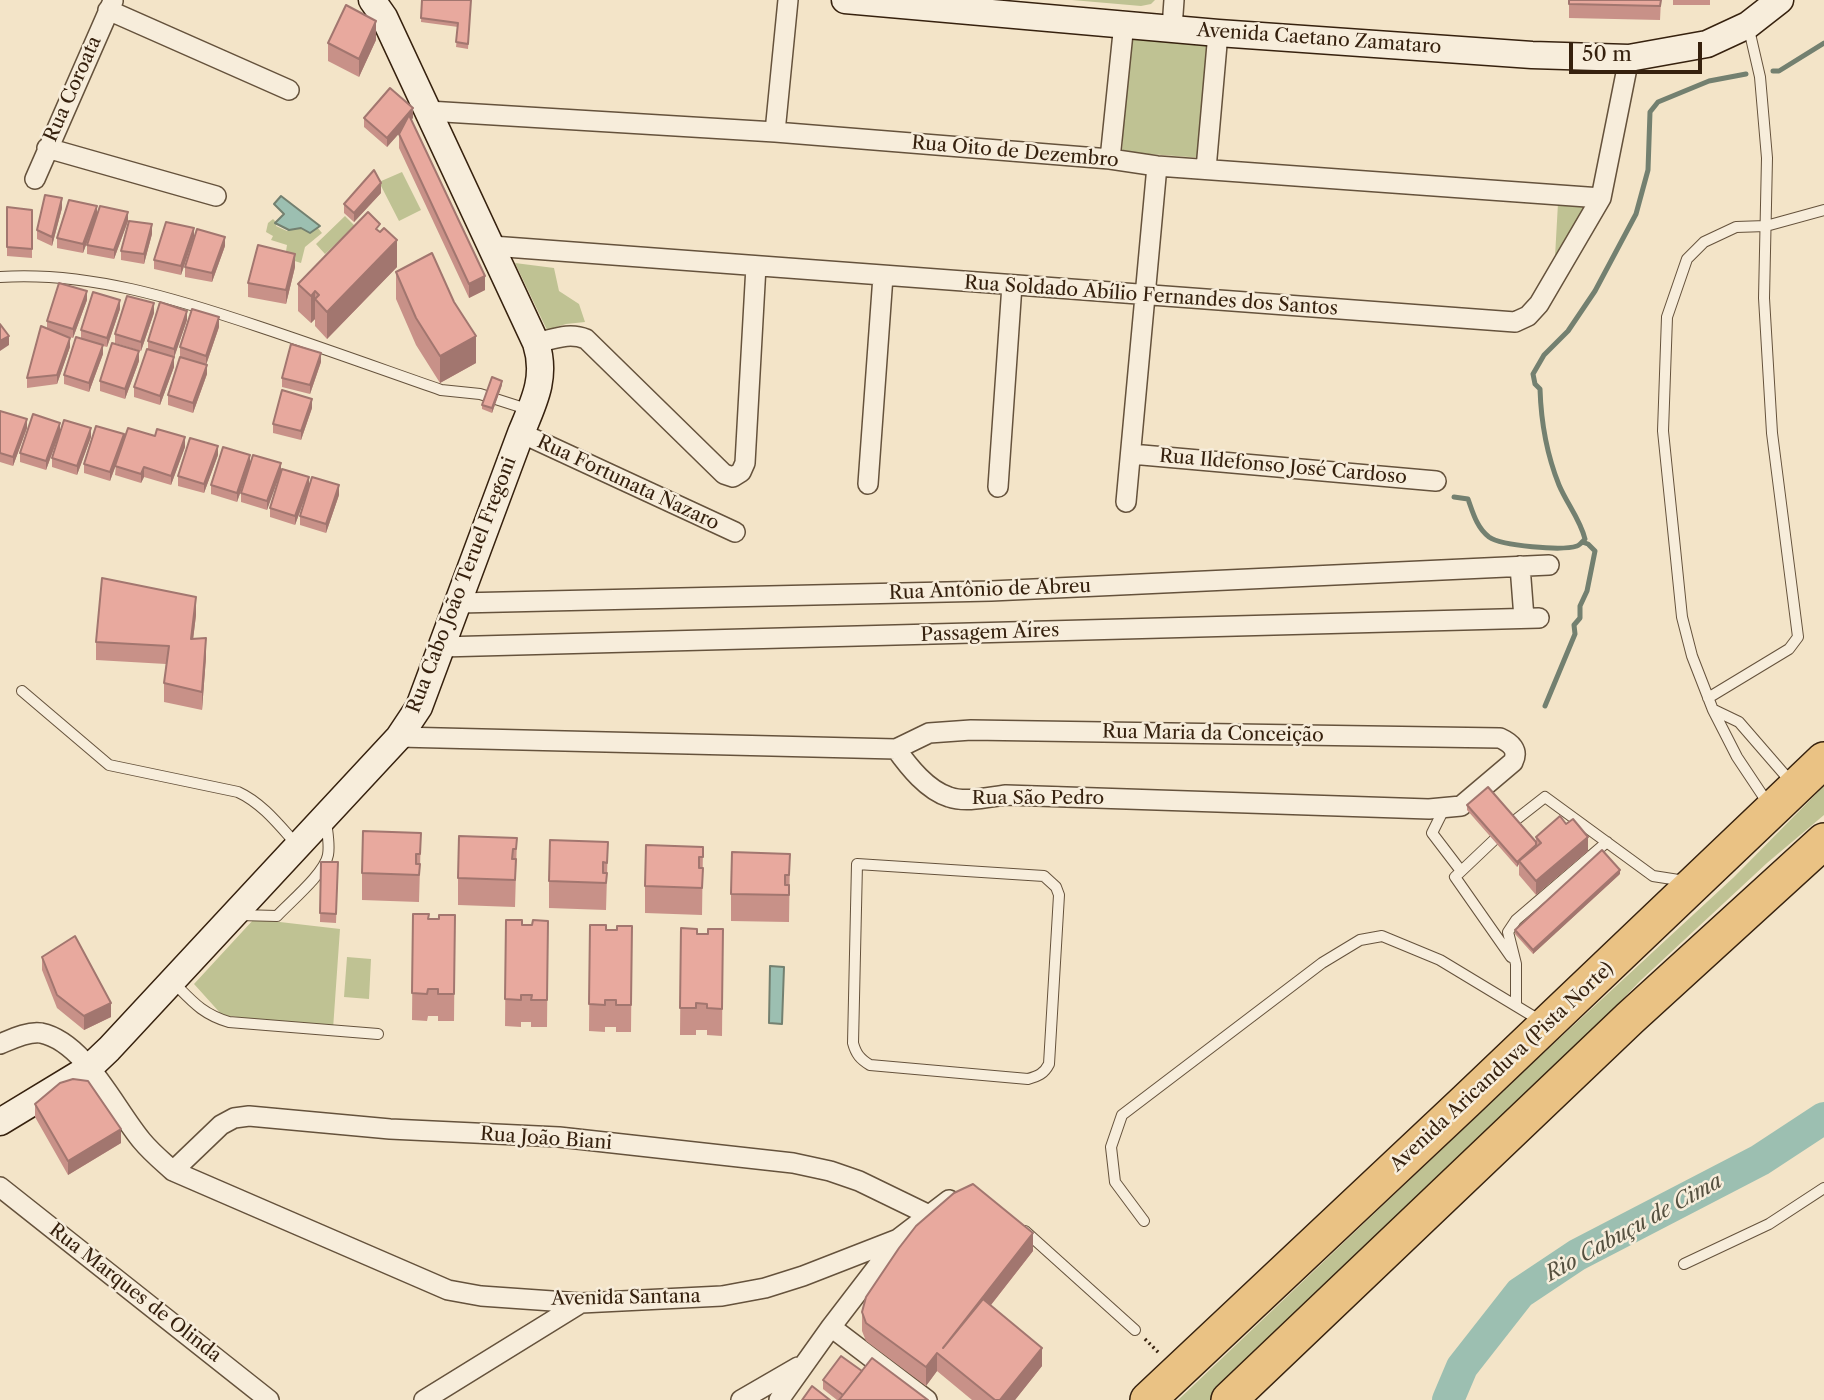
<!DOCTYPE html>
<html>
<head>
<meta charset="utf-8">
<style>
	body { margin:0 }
	#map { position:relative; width:1824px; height:1400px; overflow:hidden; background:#f3e4c8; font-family:"Libre Caslon Text",serif }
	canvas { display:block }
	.scale { position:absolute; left:1569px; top:42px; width:133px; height:32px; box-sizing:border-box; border:4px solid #36210e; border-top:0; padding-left:9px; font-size:21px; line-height:24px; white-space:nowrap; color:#36210e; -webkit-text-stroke:5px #f7eddb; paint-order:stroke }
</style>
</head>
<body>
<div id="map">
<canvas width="1824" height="1400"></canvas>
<div class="scale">50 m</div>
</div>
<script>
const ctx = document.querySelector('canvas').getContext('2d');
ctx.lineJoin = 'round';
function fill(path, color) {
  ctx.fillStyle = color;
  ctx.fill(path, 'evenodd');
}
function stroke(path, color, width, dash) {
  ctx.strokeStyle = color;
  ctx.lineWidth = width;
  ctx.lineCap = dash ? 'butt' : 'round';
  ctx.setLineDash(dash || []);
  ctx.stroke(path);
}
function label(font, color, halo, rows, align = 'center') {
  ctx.font = font + ' "Libre Caslon Text",serif';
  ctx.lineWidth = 5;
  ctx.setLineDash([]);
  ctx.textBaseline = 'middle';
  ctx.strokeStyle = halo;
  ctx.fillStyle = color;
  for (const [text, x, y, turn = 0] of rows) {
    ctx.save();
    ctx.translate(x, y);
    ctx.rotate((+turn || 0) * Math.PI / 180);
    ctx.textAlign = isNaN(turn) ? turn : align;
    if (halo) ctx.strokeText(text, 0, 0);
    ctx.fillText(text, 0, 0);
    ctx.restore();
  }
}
fill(new Path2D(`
	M1072,0h83l-4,4 -10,2z
	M1128,38l81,5 -6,115 -81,-6z
	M402,172l19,38 -22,11 -20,-39z
	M1558,203l32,3 -35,51z
	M345,216l10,10 -30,28 -9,-10z
	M273,219l4,4 -1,3 11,5 3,-3 27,-1 5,6 -17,14 -4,16 -16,-5 2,-13 -16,-5 2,-4 -7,-4 2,-9z
	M515,263l39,5 5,23 20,13 6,18 -19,2 -19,6z
	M1824,786v29l-57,48 -126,117 -148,154 -281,266h-34l357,-339 199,-184z
	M254,919l86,10 -7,100 -111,-14 -28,-31z
	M347,957l24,2 -2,40 -25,-2z`), '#bfc293');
const water = new Path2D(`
	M281,196l39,30 -10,7 -9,-5 -12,2 -14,-7 9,-9 -10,-10z
	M770,966l14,1 -2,57 -13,-1z`);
fill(water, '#9cbfb1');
stroke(water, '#738070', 2);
stroke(new Path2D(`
	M1773,71h6l45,-28
	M1454,497l14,2c5,14 9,29 21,38 13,9 73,14 88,9 3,-1 6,-5 8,-7 -5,-20 -18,-35 -26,-54 -12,-30 -18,-64 -19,-96l-5,-5 -2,-10 11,-19 24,-24 27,-40 41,-77 12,-44 2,-58 8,-10 51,-21 37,-7
	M1545,706l30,-72 -1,-9 6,-7v-12l7,-15 8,-40 -7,-7 -6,-2`), '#738070', 5);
stroke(new Path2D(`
	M1448,1400l14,-33 58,-74 57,-38 183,-95 64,-42`), '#9cbfb1', 32);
const lane = new Path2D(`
	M0,277c88,-6 177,22 260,50 60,20 121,42 181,63l39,4 50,16
	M22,691l87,74 129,27c24,11 41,33 59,53
	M1708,698l81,-49 9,-12 -26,-204 -8,-135 3,-140 -7,-81 -12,-52
	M1714,710l25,12 52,60
	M1769,805l-32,-48 -24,-47 -21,-54 -10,-39 -19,-186 4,-114 20,-58 17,-17 32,-15 30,-1 58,-16
	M1444,809l-12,24 29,38
	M1513,822l32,-25 108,79 32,5
	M1494,840l-39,37 56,80
	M857,864l187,12 12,11 3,8 -10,169c-5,10 -11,12 -21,15l-158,-14c-10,-6 -14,-11 -17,-22z
	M239,915l38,1c13,-14 48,-43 51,-61 2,-11 -1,-24 -2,-34
	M173,982c19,19 29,32 56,40l149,12
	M1516,1006v-42l-8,-32 8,-12 91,-78
	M1144,1221l-29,-39 -4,-35 11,-32 200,-152 38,-23 22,-4 58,24 101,61
	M1025,1231l110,99
	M1684,1264l85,-40 55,-36`);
const street = new Path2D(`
	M108,10l181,80
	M1172,28l2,-28
	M428,111l347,21 335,27 47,7 444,32
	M775,132l13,-132
	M47,148l169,48
	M1110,159l14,-136
	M1206,169l12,-136
	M35,179l78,-178
	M492,246l1023,76 13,-6 11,-12 62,-106 28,-140
	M536,343c18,-4 33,-11 50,-4l138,135 9,3 8,-5 4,-9 11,-197
	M521,433l214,99
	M1131,454l305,27
	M868,484l15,-208
	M998,487l14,-202
	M1126,502l31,-336
	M1520,566l4,52
	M459,603l532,-12 558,-26
	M441,647l1098,-29
	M399,737l497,12 33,-16 42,-3 529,8c11,5 19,12 13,24l-52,44 -32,3 -423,-14c-17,2 -40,8 -57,2 -22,-7 -40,-30 -53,-48
	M0,1044c12,-5 28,-13 41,-11 44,9 74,76 101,108 9,11 20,20 31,30l275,119 33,6 100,7 141,-7 43,-8 38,-12 95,-37 51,-39
	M173,1171l48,-46 13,-7 15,-2 141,13 169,8 234,26 37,8 29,10 70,34
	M0,1187l269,213
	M831,1327l96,73
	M424,1400l157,-97
	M741,1400l57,-33
	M779,1400l52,-73 66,-86`);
const secondary = new Path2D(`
	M845,0l373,33 314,22 97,3 78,-14 41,-19 32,-25
	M0,1122l89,-54 20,-19 290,-312 20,-30 102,-274c13,-31 26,-56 15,-90l-152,-326 -12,-17`);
const highway = new Path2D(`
	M1148,1400l317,-298 359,-342
	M1229,1400l401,-382 194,-177`);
stroke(lane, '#65523c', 12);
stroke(street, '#65523c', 22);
stroke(secondary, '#36210e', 29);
stroke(highway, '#36210e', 38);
stroke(new Path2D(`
	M1145,1339l14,14`), '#36210e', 3.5, [2, 3.5]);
stroke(lane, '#f7eddb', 10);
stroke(street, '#f7eddb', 19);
stroke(secondary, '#f7eddb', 26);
stroke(highway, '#eac284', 35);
fill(new Path2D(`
	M422,0h49l-3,49 -12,-2 2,-20 -37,-5z
	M1569,0h92l-1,20 -91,-2z
	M1673,0h37v5h-37z
	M376,40l-17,37 -31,-16v-18z
	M364,118h49l-2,1 74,171 -16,8 -70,-150v-14l2,-3 -14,16 -23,-20z
	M381,193l-27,29 -10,-9v-9z
	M7,207l25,3v48l-25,-2z
	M62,208l-10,38 -15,-7v-9z
	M97,214l31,7 -14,38 -27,-5v-9l7,-21 -11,29 -26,-5v-10z
	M380,231l17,36 -70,72 -12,-13v-7l-4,4 -13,-12v-27z
	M152,234l-8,30 -23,-4v-9z
	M194,237l-13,38 -27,-6v-9z
	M225,246l-13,36 -27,-5v-10z
	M295,267l-9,37 -38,-7v-14z
	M396,272l80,91 -36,20 -24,-38 -20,-46z
	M87,300l-14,38 -8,-2 5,11 -13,37 -30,4v-10l20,-49v-8z
	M120,309l-13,38 -4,-1v8l-14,38 -25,-8v-9l17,-37v-8z
	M154,313l-13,38 -26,-8v-9z
	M187,320l-13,37v10l-14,38 -26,-8v-10l14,-38v-8z
	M219,327l-13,38 1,9 -14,39 -25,-8v-10l12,-38v-10z
	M139,361l-14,38 -25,-8v-10z
	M321,362l-11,32 -28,-7v-9z
	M502,385l-10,28 -10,-4v-4z
	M312,408l-11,32 -28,-7v-9z
	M0,411l27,17 -14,38 -13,-4z
	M60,432l-14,38 -26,-8v-9z
	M91,437l-14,38 -25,-8v-9z
	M124,441l61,6 -14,38 -27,-8 -3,6 -26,-8 1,-10 -6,16 -26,-8v-9z
	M218,455l-14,38 -26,-7v-10z
	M281,463l-14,47 -26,-8v-9l8,-25 -12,34 -26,-8v-9l39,-21z
	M309,487l-14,38 -25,-8v-9z
	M339,495l-13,38 -26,-8v-9z
	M196,615l-3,24 13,18 -4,53 -38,-8v-19l2,-19 -70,-4v-18z
	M1467,805l69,37v-5l52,14 -52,44 -17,-20v-11l-2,3 -50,-57z
	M421,833l-2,69 -57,-2v-27z
	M517,838l-2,69 -57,-2v-27z
	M608,842l-2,68 -57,-2v-27z
	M703,847l-1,68 -57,-2v-27z
	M790,854l-1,68 -58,-1v-27z
	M321,862h17l-2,61 -16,-1z
	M1620,874l-87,80 -18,-20v-4z
	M413,914l16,5h10l16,-4 -1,106h-16v-5h-10l-1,5 -15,-1z
	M506,920l16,5h10l16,-4 -1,106h-16v-5h-10v5l-16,-1z
	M590,925l16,5h11l15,-4 -1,106h-15v-5h-11v5l-16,-1z
	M681,928l16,6h11l15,-5 -1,107 -15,-1v-5h-11v5h-16z
	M42,957l69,60 -27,13 -27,-22 -15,-38z
	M35,1104l86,39 -53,32 -33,-58z
	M1033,1251l-42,54 51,61 -27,34h-43l-35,-29 -11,15 -60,-45 -4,-10v-19z
	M862,1371l66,29h-91l-14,-11v-9z`), '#c89188');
fill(new Path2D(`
	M376,21v19l-17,37v-18z
	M413,108v10l-26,29v-9z
	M381,183v10l-27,29v-9z
	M62,198v10l-10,38v-9z
	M97,206v9l-14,38v-9z
	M128,212v9l-14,38v-9z
	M152,224v10l-8,30v-10z
	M194,228v9l-13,38v-9z
	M225,237v9l-13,36v-9z
	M397,240v27l-70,72v-27z
	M295,254v13l-9,37v-14z
	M485,276v14l-16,8v-14z
	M87,291v9l-14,38v-9z
	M315,291v28l-4,4v-27z
	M120,300v9l-13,38v-9z
	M154,303v10l-13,38v-9z
	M187,311v9l-13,38v-9z
	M219,317v10l-13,38v-9z
	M9,336v9l-9,6v-10z
	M476,336v27l-36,20v-27z
	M70,338v9l-13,37v-9z
	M103,345v9l-14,38v-9z
	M139,351v10l-14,38v-10z
	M321,353v9l-11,32v-9z
	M174,357v10l-14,38v-9z
	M207,365v9l-14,39v-10z
	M502,381v4l-10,28v-5z
	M312,399v9l-11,32v-9z
	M27,419v9l-14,38v-9z
	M60,423v9l-14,38v-9z
	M91,428v9l-14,38v-9z
	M124,434v9l-14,38v-9z
	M185,437v10l-14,38v-9z
	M218,446v9l-14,38v-9z
	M250,455v9l-13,38v-9z
	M281,463v9l-14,38v-9z
	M144,467v10l-3,6v-9z
	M309,477v10l-14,38v-9z
	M339,485v10l-13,38v-9z
	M196,597v18l-5,42v-18z
	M206,638v19l-4,53v-18z
	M1588,837v14l-52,44v-14z
	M1536,845v5l-17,11v3l-2,3v-5z
	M1620,870v4l-87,80v-4z
	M111,1003v14l-27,13v-14z
	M121,1129v14l-53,32v-14z
	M1033,1233v18l-86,110 -4,-13z
	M1042,1348v18l-27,34h-15z
	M937,1353v18l-11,15v-19z`), '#a2766f');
const building = new Path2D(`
	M422,0h49l-3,44 -12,-2 2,-19 -37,-5z
	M1569,0h92l-1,6 -91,-2z
	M346,5l30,16 -17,38 -31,-16z
	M390,88l23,20 -26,30 -23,-20z
	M409,115l76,161 -16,8 -70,-150z
	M374,170l7,13 -27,30 -10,-9z
	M45,195l17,3 -10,39 -15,-7z
	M69,200l28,6 -14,38 -26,-6z
	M100,206l28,6 -14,38 -27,-5z
	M7,207l25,3v39l-25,-2z
	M368,212l12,12 -4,5 4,3 4,-4 13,12 -70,72 -12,-13 4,-4 -4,-4 -4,5 -13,-12z
	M129,221l23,3 -8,30 -23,-3z
	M166,222l28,6 -13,38 -27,-6z
	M197,229l28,8 -13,36 -27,-6z
	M258,245l37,9 -9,36 -38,-7z
	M432,253l22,49 22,34 -36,20 -24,-38 -20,-46z
	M59,283l28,8 -14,38 -26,-8z
	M93,292l27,8 -13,38 -26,-8z
	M127,296l27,7 -13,39 -26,-8z
	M160,302l27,9 -13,38 -26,-8z
	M192,309l27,8 -13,39 -26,-9z
	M0,324l9,12 -9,5z
	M41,326l29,12 -13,37 -30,3z
	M76,337l27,8 -14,38 -25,-8z
	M112,343l27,8 -14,38 -25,-8z
	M291,344l30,9 -11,32 -28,-7z
	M147,349l27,8 -14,39 -26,-9z
	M180,357l27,8 -14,38 -25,-8z
	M492,377l10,4 -10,27 -10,-3z
	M282,390l30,9 -11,32 -28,-7z
	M0,411l27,8 -14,38 -13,-4z
	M33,414l27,9 -14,38 -26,-8z
	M64,420l27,8 -14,38 -25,-8z
	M96,426l28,8 -14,38 -26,-8z
	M128,428l27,8 2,-7 28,8 -14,39 -27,-9 -3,7 -26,-8z
	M190,438l28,8 -14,38 -26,-8z
	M223,447l27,8 -13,38 -26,-8z
	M253,455l28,8 -14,38 -26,-8z
	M282,469l27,8 -14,39 -25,-8z
	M312,477l27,8 -13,39 -26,-8z
	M102,578l94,19 -5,42 15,-1 -4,54 -38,-9 5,-37 -73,-4z
	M1488,787l48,55v3l-19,17 -50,-57z
	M1560,816l6,8 7,-5 15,18 -52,44 -17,-20 22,-18 -5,-6z
	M363,831l58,2 -1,21h-4v10h4l-1,11 -57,-2z
	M459,836l58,2 -1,11h-3l-1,10h4l-1,21 -57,-2z
	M550,840l58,2 -1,21 -4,-1v11h4l-1,10 -57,-2z
	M646,845l57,2v10h-4v11h4l-1,20 -57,-2z
	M1602,850l18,20 -87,80 -18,-20z
	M732,852l58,2 -1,21h-4v10h4v10l-58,-1z
	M321,862h17l-2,52 -16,-1z
	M413,914h16l-1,5h11v-4h16l-1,79h-16v-5h-10l-1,5 -15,-1z
	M506,920h16v5h10l1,-5 15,1 -1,79h-16l1,-5h-11v5l-16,-1z
	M590,925h16v5h11v-4h15l-1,79h-15v-5h-11v5l-16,-1z
	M681,928l16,1v5h11v-5h15l-1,80 -15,-1v-4l-11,-1v5h-16z
	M75,936l36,67 -27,13 -27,-21 -15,-38z
	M73,1079l15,2 33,48 -53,32 -33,-57 25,-21z
	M973,1184l60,49 -90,115 40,-49 59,49 -42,52h-5l-58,-47 -11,14 -60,-44 -4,-11 4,-15 33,-49 17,-22 38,-33z
	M841,1356l21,15 -19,24 -20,-15z
	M872,1358l56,42h-89z
	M812,1386l18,14h-28z`);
fill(building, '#e8a99e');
stroke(building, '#a2766f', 2);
label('19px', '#36210e', '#f7eddb', [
	["Avenida Caetano Zamataro",1319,39,4],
	["Rua Coroata",73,89,-66],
	["Rua Oito de Dezembro",1015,152,5],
	["Rua Soldado Abílio Fernandes dos Santos",1151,296,4],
	["Rua Ildefonso José Cardoso",1283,467,5],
	["Rua Fortunata Nazaro",628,483,25],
	["Rua Cabo João Teruel Fregoni",462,585,-69],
	["Rua Antônio de Abreu",990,590,-2],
	["Passagem Aíres",990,633,-2],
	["Rua Maria da Conceição",1213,734,1],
	["Rua São Pedro",1038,799],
	["Avenida Aricanduva (Pista Norte)",1502,1067,-43],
	["Rua João Biani",546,1139,4],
	["Rua Marques de Olinda",135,1293,38],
	["Avenida Santana",626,1298,-1]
]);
label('italic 21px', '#55503f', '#f7eddb', [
	["Rio Cabuçu de Cima",1634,1228,-29]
]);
</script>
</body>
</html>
